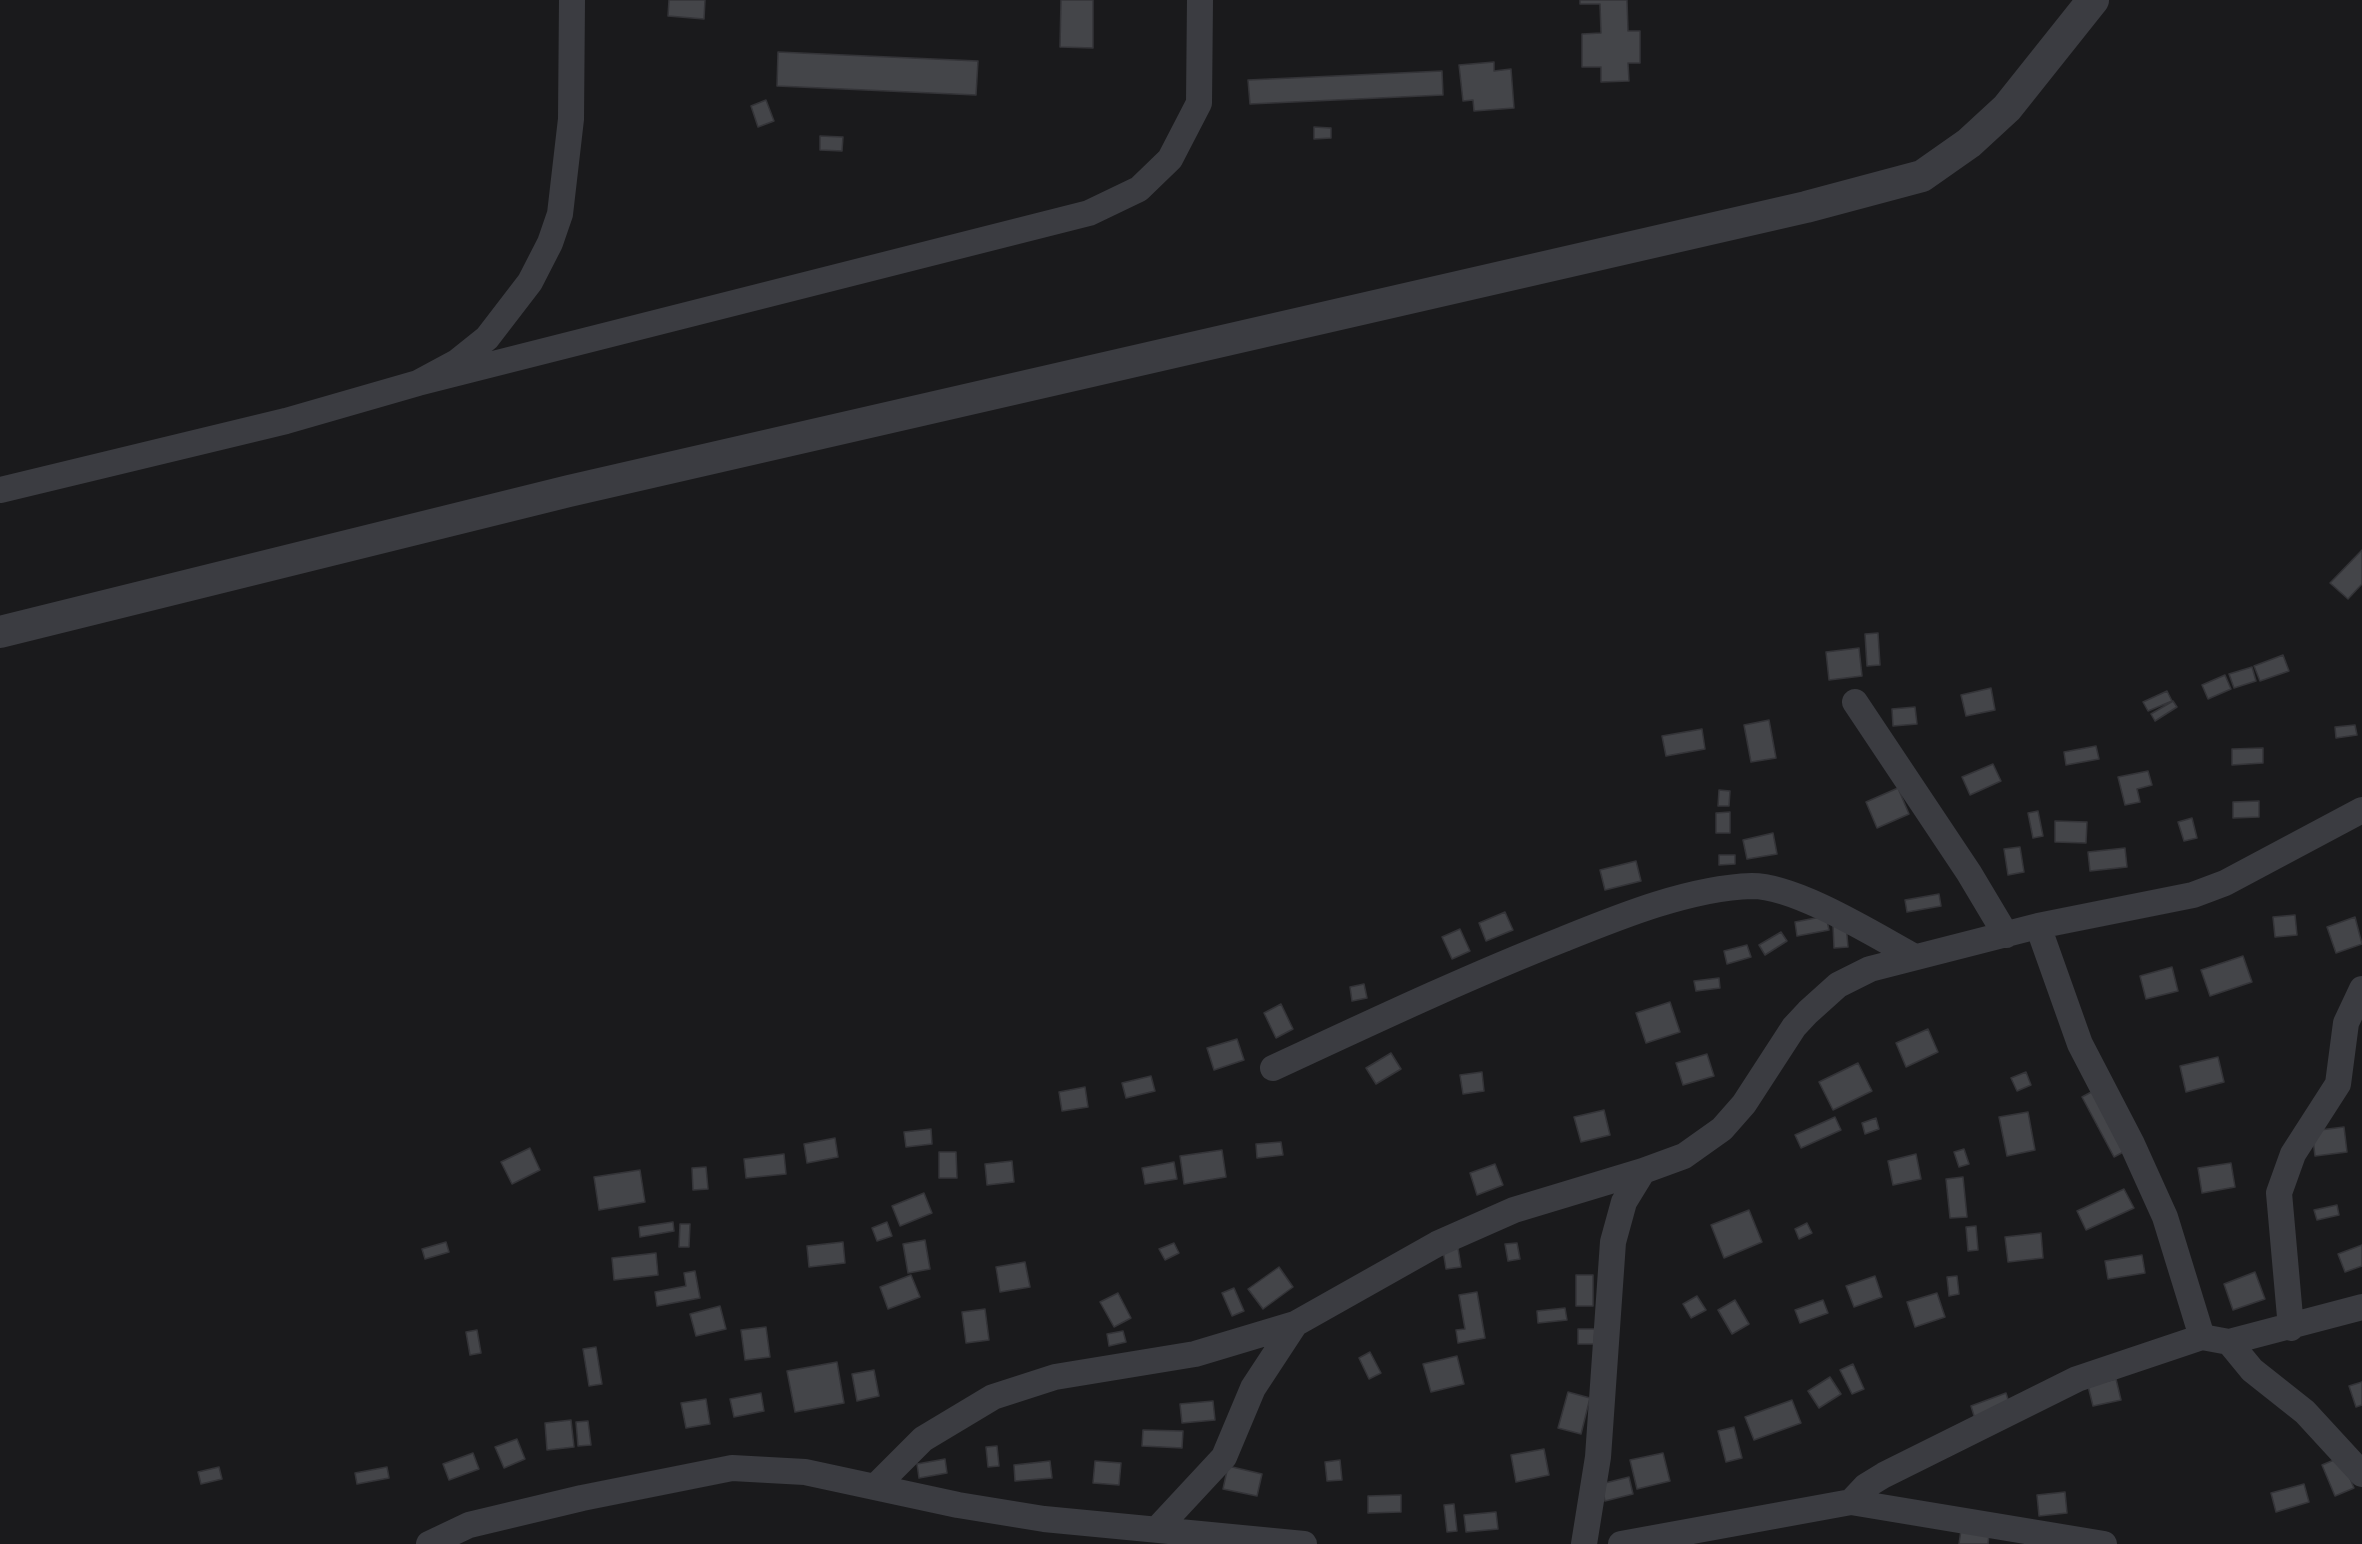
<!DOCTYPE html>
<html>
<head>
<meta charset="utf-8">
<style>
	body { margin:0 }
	canvas { display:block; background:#1a1a1c }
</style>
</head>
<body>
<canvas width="2362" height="1544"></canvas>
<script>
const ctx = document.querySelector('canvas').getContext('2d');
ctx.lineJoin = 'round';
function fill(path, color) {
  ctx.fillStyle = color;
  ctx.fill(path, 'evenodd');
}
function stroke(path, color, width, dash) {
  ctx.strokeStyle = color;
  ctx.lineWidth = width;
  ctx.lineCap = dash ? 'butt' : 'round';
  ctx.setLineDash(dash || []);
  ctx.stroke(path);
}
const building = new Path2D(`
	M669,0h36l-1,19 -36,-3z
	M1061,0h32v48l-33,-1z
	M1580,0h47l1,31h12v32h-12l1,18 -28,1v-15h-19v-33l19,-1 -1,-29h-20z
	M778,52l200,9 -2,34 -199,-9z
	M1494,62v9l17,-2 3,39 -40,3 -1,-11 -10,1 -4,-36z
	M1442,71l1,24 -193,9 -2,-24z
	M766,100l8,21 -16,6 -7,-21z
	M1314,127l17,1v10l-17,1z
	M820,136l23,1 -1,14 -22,-1z
	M2362,550v34l-14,15 -18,-16z
	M1878,633l2,32 -13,1 -2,-32z
	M1859,648l3,28 -33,4 -3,-28z
	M2283,655l6,16 -29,10 -6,-15z
	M2252,667l4,14 -22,7 -5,-14z
	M2225,675l6,14 -23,10 -6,-14z
	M1991,688l4,22 -29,6 -5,-21z
	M2167,691l5,10 -24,10 -5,-9z
	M2173,701l4,6 -22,14 -4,-7z
	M1915,707l2,17 -24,2 -1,-17z
	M1769,720l7,38 -25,4 -7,-37z
	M2355,725l2,10 -21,3 -1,-11z
	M1702,729l3,20 -39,7 -4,-20z
	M2096,746l3,13 -33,6 -2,-13z
	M2263,748v15l-31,2v-16z
	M1993,764l8,17 -31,14 -8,-18z
	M2148,771l4,14 -15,4 3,13 -15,3 -7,-28z
	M1898,788l11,26 -32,14 -11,-26z
	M1719,790l11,1 -1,15h-11z
	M2259,801v16l-26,1v-16z
	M2038,811l5,25 -10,2 -5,-25z
	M1730,812v21h-14v-20z
	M2192,818l5,20 -13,3 -6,-19z
	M2055,821l32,1 -1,21 -31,-1z
	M1773,833l4,21 -30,5 -4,-19z
	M2020,847l4,25 -16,3 -4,-26z
	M2125,848l2,19 -37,4 -2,-19z
	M1719,855h16v9l-16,1z
	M1636,861l5,20 -36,9 -5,-20z
	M1939,894l2,12 -34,6 -2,-12z
	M1505,912l8,18 -27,11 -7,-18z
	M2295,915l2,20 -22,2 -2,-20z
	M1826,916l3,14 -32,6 -2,-14z
	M2355,917l7,27 -26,9 -9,-26z
	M1846,924l2,23 -14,1 -1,-23z
	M1460,929l10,22 -18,8 -10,-22z
	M1781,932l6,9 -22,14 -6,-10z
	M1747,945l4,12 -24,7 -3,-13z
	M2243,956l9,26 -42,14 -9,-26z
	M2172,967l6,24 -32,8 -6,-23z
	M1719,978l1,10 -24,3 -2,-10z
	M1364,984l3,14 -15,3 -2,-14z
	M1670,1002l10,30 -34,11 -10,-30z
	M1281,1004l12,25 -17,9 -12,-25z
	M1928,1029l10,23 -32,15 -10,-24z
	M1237,1039l7,21 -30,10 -7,-22z
	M1391,1053l10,16 -25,15 -10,-16z
	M1707,1054l7,22 -31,9 -7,-22z
	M2218,1057l6,25 -38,10 -6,-26z
	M1858,1063l14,28 -39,19 -14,-28z
	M1482,1072l2,19 -21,3 -3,-19z
	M2026,1072l5,13 -14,6 -6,-13z
	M1151,1076l4,15 -29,7 -4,-15z
	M1085,1087l3,20 -26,4 -3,-19z
	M2095,1090l32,60 -13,7 -32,-60z
	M1604,1110l6,25 -29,7 -7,-25z
	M2028,1112l7,38 -28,6 -8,-39z
	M1835,1117l6,13 -40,18 -6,-13z
	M1876,1118l3,11 -14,5 -3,-11z
	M2344,1127l3,25 -32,4 -3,-25z
	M931,1129l1,15 -26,3 -2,-15z
	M835,1138l3,19 -31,6 -3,-19z
	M1281,1142l2,13 -26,3 -1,-14z
	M530,1148l10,22 -28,14 -11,-22z
	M1964,1149l5,15 -10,3 -5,-15z
	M1222,1150l4,27 -42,7 -4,-28z
	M939,1152h17l1,26h-18z
	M784,1154l2,20 -40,4 -2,-19z
	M1916,1154l5,25 -28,6 -5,-24z
	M1012,1161l2,21 -27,3 -2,-21z
	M1174,1162l3,17 -32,5 -3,-16z
	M2231,1163l4,24 -33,6 -4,-25z
	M1495,1164l8,21 -26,10 -7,-22z
	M706,1167l2,22 -15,1 -1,-22z
	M640,1170l5,32 -46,8 -5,-33z
	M1963,1177l4,40 -17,1 -4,-39z
	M2124,1189l10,19 -48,22 -9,-19z
	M924,1193l8,20 -32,13 -8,-20z
	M2337,1205l2,10 -22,5 -3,-10z
	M1749,1210l13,32 -38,16 -13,-33z
	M673,1222l1,9 -34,6 -1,-10z
	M887,1222l5,14 -15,5 -5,-13z
	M1807,1223l5,10 -13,6 -4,-10z
	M680,1224h10l-1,23h-10z
	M1976,1226l2,24 -10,1 -2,-24z
	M2041,1233l2,25 -35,4 -3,-25z
	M925,1240l5,29 -22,4 -5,-29z
	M446,1242l3,10 -24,7 -3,-10z
	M843,1242l2,21 -36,4 -2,-21z
	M1457,1242l4,25 -15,2 -4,-25z
	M1174,1243l5,10 -14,7 -6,-11z
	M1517,1243l3,16 -12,2 -3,-17z
	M2362,1245v21l-17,6 -7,-18z
	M656,1253l2,22 -44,5 -2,-22z
	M2142,1255l3,18 -37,6 -3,-18z
	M1025,1262l5,25 -30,5 -4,-25z
	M1279,1267l14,20 -30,22 -15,-20z
	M695,1271l5,27 -43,8 -2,-14 31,-6 -2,-13z
	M2255,1272l10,27 -32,11 -9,-26z
	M911,1275l9,22 -32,12 -8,-22z
	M1576,1275h17v31h-17z
	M1875,1276l7,21 -28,10 -8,-21z
	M1957,1276l2,18 -10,2 -2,-19z
	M1234,1288l10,23 -12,5 -10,-23z
	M1477,1292l8,46 -27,5 -2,-13 9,-1 -6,-34z
	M1118,1293l13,25 -17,9 -14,-25z
	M1937,1293l8,24 -30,10 -8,-25z
	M1697,1296l9,14 -15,8 -8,-14z
	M1735,1300l14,24 -17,10 -14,-24z
	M1823,1300l5,13 -28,10 -5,-13z
	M720,1306l6,23 -30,7 -6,-22z
	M1565,1308l2,12 -29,3 -1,-12z
	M985,1309l4,31 -23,3 -4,-31z
	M766,1327l4,30 -25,3 -4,-30z
	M1578,1329h17l-1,15h-16z
	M477,1330l4,23 -11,2 -4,-23z
	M1123,1331l3,11 -17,4 -2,-12z
	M596,1347l6,37 -13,2 -6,-37z
	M1370,1352l11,21 -12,6 -10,-21z
	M1457,1356l7,28 -33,8 -8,-28z
	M837,1362l7,41 -49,9 -8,-41z
	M1853,1364l11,25 -12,5 -12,-24z
	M874,1370l5,26 -22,5 -5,-27z
	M1830,1377l11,17 -22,14 -11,-17z
	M2116,1379l5,21 -28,6 -5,-20z
	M2362,1382v23l-6,2 -7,-21z
	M1568,1392l22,6 -9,36 -23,-6z
	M761,1393l3,18 -30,6 -4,-18z
	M2006,1393l4,13 -35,13 -4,-13z
	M706,1399l4,25 -24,4 -5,-25z
	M1792,1400l9,23 -47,17 -9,-23z
	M1213,1401l2,19 -33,3 -2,-19z
	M571,1420l3,27 -27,3 -2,-27z
	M588,1421l3,24 -13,1 -2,-24z
	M1734,1427l8,31 -16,4 -8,-31z
	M1143,1430l40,1 -1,17 -40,-2z
	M517,1439l8,20 -21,9 -9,-21z
	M997,1446l2,20 -11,1 -2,-20z
	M1544,1449l5,26 -33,7 -5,-27z
	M473,1453l6,16 -30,11 -6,-16z
	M1663,1453l7,28 -33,8 -7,-29z
	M2341,1457l13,31 -19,8 -13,-31z
	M945,1459l2,14 -28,5 -2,-14z
	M1340,1460l2,20 -15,1 -2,-19z
	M1050,1461l2,17 -37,3 -1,-16z
	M1095,1461l26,2 -2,22 -26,-2z
	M1228,1466l34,8 -5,22 -34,-7z
	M219,1467l3,12 -21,5 -3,-12z
	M387,1467l2,11 -32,6 -2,-11z
	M1629,1477l4,17 -28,7 -4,-17z
	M2304,1484l5,18 -33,10 -5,-19z
	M2065,1492l2,21 -28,3 -2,-21z
	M1401,1495v17l-33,1v-17z
	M1454,1504l3,27 -10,1 -3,-27z
	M1496,1512l2,17 -32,3 -2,-17z
	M1961,1530l28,4 -1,10h-29z`);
fill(building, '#444549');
stroke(building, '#343438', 1.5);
stroke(new Path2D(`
	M418,383l671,-170 50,-24 31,-30 29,-56 1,-103
	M0,490l286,-69 132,-38 39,-21 30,-24 43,-56 20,-39 10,-29 11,-95 1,-119
	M1855,702l114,171 37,62
	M2038,926l42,118 52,100 33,73 37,120
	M1273,1068c97,-45 192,-90 291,-129 57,-23 126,-51 188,-53 44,0 121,48 161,70
	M2291,1328l-12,-135 14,-39 45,-70 8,-61 16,-34
	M2229,1342l23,28 53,42 57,62
	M876,1486l47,-47 70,-42 62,-20 140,-23 100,-30 142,-80 77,-34 129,-39 41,-15 38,-27 22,-25 50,-77 14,-15 30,-27 32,-16 168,-43 155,-31 32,-12 137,-73
	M1851,1502l253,42
	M1158,1528l66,-71 29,-69 42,-64
	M429,1544l40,-19 113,-27 150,-30 73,4 153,33 86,14 260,25
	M1584,1544l14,-87 15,-215 11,-40 19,-31
	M1621,1544l230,-42 15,-16 18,-11 193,-96 125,-42 27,5 133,-35`), '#3b3c41', 26);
stroke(new Path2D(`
	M0,632l569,-141 1237,-284 116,-31 47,-33 38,-35 86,-108`), '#3b3c41', 32);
</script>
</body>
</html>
